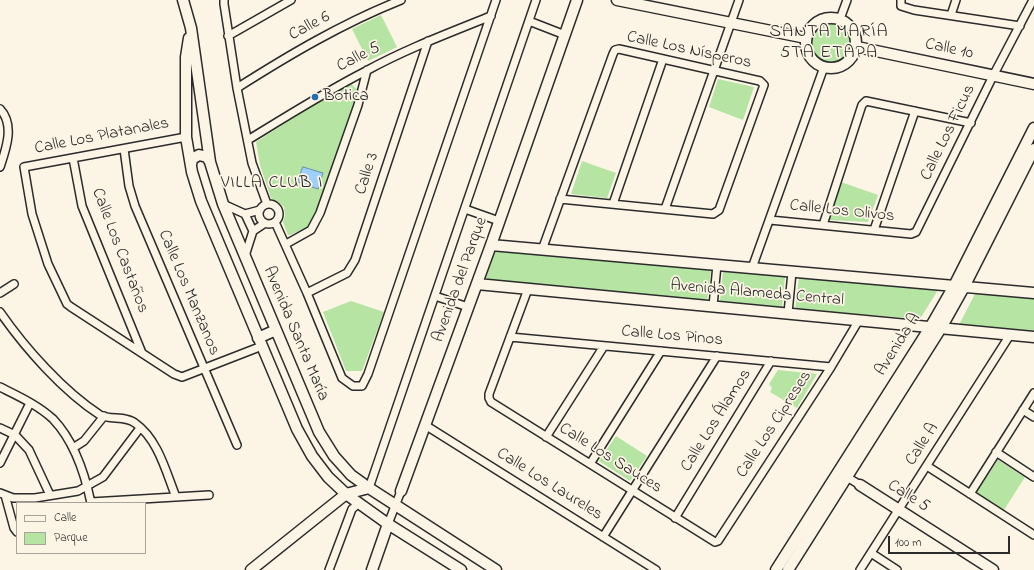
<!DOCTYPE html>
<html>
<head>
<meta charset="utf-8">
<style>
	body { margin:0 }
	#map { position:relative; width:1034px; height:570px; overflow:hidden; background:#fcf5e5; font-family:"Indie Flower",sans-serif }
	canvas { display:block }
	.legend { position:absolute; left:16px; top:502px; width:130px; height:52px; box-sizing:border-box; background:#fcf5e5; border:1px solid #a8a49b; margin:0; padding:5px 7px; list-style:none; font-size:12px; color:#2b2b2b }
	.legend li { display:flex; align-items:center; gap:8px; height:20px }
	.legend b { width:20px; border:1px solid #a8a49b }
	.scale { position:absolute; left:888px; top:536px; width:122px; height:18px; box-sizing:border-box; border:2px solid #2b2b2b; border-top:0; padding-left:5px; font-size:12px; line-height:14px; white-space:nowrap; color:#2b2b2b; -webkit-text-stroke:3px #fcf5e5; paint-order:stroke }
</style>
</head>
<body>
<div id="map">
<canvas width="1034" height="570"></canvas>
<ul class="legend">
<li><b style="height:5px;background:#fcf5e5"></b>Calle</li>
<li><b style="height:11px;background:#b5e4a3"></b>Parque</li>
</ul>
<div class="scale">100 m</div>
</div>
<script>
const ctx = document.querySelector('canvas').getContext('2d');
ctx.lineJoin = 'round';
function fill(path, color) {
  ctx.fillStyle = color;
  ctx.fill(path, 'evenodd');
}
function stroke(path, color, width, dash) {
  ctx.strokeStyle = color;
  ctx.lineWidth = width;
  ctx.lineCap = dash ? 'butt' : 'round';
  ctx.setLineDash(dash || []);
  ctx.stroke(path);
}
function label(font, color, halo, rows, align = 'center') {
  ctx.font = font + ' "Indie Flower",sans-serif';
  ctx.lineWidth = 3.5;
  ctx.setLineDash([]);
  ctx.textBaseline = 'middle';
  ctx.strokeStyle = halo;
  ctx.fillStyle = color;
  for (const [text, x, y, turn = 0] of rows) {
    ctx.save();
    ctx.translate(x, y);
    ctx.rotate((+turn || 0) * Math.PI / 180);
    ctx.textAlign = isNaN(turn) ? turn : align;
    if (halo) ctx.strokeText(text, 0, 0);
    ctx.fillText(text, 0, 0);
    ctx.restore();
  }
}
fill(new Path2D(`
	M381,15l16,32 -29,14 -16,-32z
	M810 43a21 21 0 1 1 42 0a21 21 0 1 1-42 0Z
	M718,79l36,8 -11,33 -34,-13z
	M348,84h3l6,5v4l-45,130 -2,3 -20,9h-2l-5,-13 2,-7 -1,-8 -6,-5 -7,-4 -11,-33 -4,-23 48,-31z
	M582,161l34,12 -9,25 -36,-4z
	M841,182l37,13 -10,27 -39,-2z
	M495,250l216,20 -4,31 -222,-21z
	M723,271l62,6 -3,30 -62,-6z
	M799,278l139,12 -18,29 -125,-10z
	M976,292l58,6v33l-75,-6z
	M351,301l33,11 -22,59h-16l-23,-59z
	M778,370l39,4 -20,34 -27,-16 2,-4 -3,-4z
	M616,436l31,20 -17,25 -31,-20z
	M998,460l27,17 -21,33 -28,-17z`), '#b5e4a3');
const water = new Path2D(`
	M303,167l20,6 -5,16 -20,-7z`);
fill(water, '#9dd0fb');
stroke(water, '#6f8ea8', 1);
const street = new Path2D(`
	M224,0v4l13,84 15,75 15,41
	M901,0v6l13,4 106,16
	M951,15l5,-15
	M840,19l7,-19
	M529,21l36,14
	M228,36l63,-36
	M237,88c52,-33 106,-65 164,-88
	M0,109c15,16 6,40 0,58
	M186,137l-162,30 8,47 16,50 19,40 4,3 103,67 8,3 80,-31
	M248,140c39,-24 77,-48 118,-69 40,-22 83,-38 125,-55
	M124,149l5,37 6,20 102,239
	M73,158l9,48 60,147
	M259 214a10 10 0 1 1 20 0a10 10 0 1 1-20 0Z
	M223,204l22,10 15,-4
	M613,204l50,-145
	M465,209l34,12
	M665,209l74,-209
	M245,214l8,17
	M770,220l141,14 5,-2 77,-156 40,-76
	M275,222l32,71 35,85 11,8h9l6,-12 128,-374
	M823,225l39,-120 4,-4 105,22
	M874,230l41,-119
	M286,244l25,-14 9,-17 38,-108 9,-35
	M542,250l71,-196 2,-4 4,-1 141,32 4,4 -45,125 -6,4 -153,-15
	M245,256l8,-25 12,-8
	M752,268l72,-201
	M528,289l-39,105v4l2,4 224,140 3,-1 113,-174 28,-47
	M0,293l14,-9
	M307,293l40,-20 8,-13 73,-219
	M435,296l33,11
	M713,306l4,-41
	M0,312c25,36 63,79 100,103 9,5 27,1 35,8 23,16 31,49 41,74
	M788,313l4,-41
	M510,337l321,30
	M0,387c18,9 38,18 53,32 21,22 32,55 38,84
	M1023,410l11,7
	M425,425l231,145
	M0,428l15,7 14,15 21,45
	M546,437l58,-91
	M73,448l11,-7 20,-25
	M996,452l38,25
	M0,463l30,-60
	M590,464l71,-113
	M927,466l107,69
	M847,477l13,8
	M369,488l167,-488
	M0,493l13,5h22l43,-7 25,-14 37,-49
	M970,494l64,-101
	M5,495l9,33 3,4
	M91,502l118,-7
	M675,518l96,-157
	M388,524l13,-33
	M603,537l114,-181
	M871,553l26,17
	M329,570l23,-61 7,-6
	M860,570l150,-235`);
const secondary = new Path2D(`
	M183,0l8,28 19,134 13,42 96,228 15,24 17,19 18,13 127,82
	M617,0l189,38
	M806 43a25 25 0 1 1 50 0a25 25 0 1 1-50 0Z
	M189,38l-3,19v80l6,35 9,29 96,228 15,27 16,21 18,17 42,30 73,46
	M857,47l177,37
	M191,165l1,-6 7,-4 8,2 3,5
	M491,245l543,48
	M477,284l557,53
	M258,338l18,-8
	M860,485l133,85
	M401,491l90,-246 86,-245
	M251,570l95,-76 23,-6
	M372,570l16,-46
	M776,570l155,-244 23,-40 80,-158
	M788,570l153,-242 23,-41 70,-138`);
stroke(street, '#2b2b2b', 10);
stroke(secondary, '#2b2b2b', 13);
stroke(street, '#fcf5e5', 7);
stroke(secondary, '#fcf5e5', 10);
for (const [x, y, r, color] of [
	[315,97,4,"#1f6fb2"]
]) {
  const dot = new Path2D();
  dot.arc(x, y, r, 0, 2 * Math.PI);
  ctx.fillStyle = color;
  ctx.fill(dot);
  stroke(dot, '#fcf5e5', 1.5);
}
label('17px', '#2b2b2b', '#fcf5e5', [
	["Calle 6",310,27,-28],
	["Calle 10",949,50,12],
	["Calle Los Nísperos",689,51,12],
	["Calle 5",359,58,-27],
	["Calle Los Ficus",949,133,-64],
	["Calle Los Platanales",102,137,-11],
	["Calle 3",368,174,-72],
	["Calle Los Olivos",842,212,6],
	["Calle Los Castaños",119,251,69],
	["Avenida del Parque",461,280,-70],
	["Calle Los Manzanos",188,293,67],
	["Avenida Alameda Central",757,294,5],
	["Avenida Santa María",295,334,67],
	["Calle Los Pinos",672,337,5],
	["Avenida A",899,345,-58],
	["Calle Los Álamos",717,421,-58],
	["Calle Los Cipreses",775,425,-57],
	["Calle A",923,445,-57],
	["Calle Los Sauces",610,459,32],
	["Calle Los Laureles",549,485,32],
	["Calle 5",908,497,32]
]);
label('17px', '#2b2b2b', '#fcf5e5', [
	["Botica",323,97]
], 'left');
ctx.letterSpacing = '1px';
label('18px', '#2b2b2b', '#fcf5e5', [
	["SANTA MARÍA",829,33],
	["5TA ETAPA",829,54],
	["VILLA CLUB I",272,184]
]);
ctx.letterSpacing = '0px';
</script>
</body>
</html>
